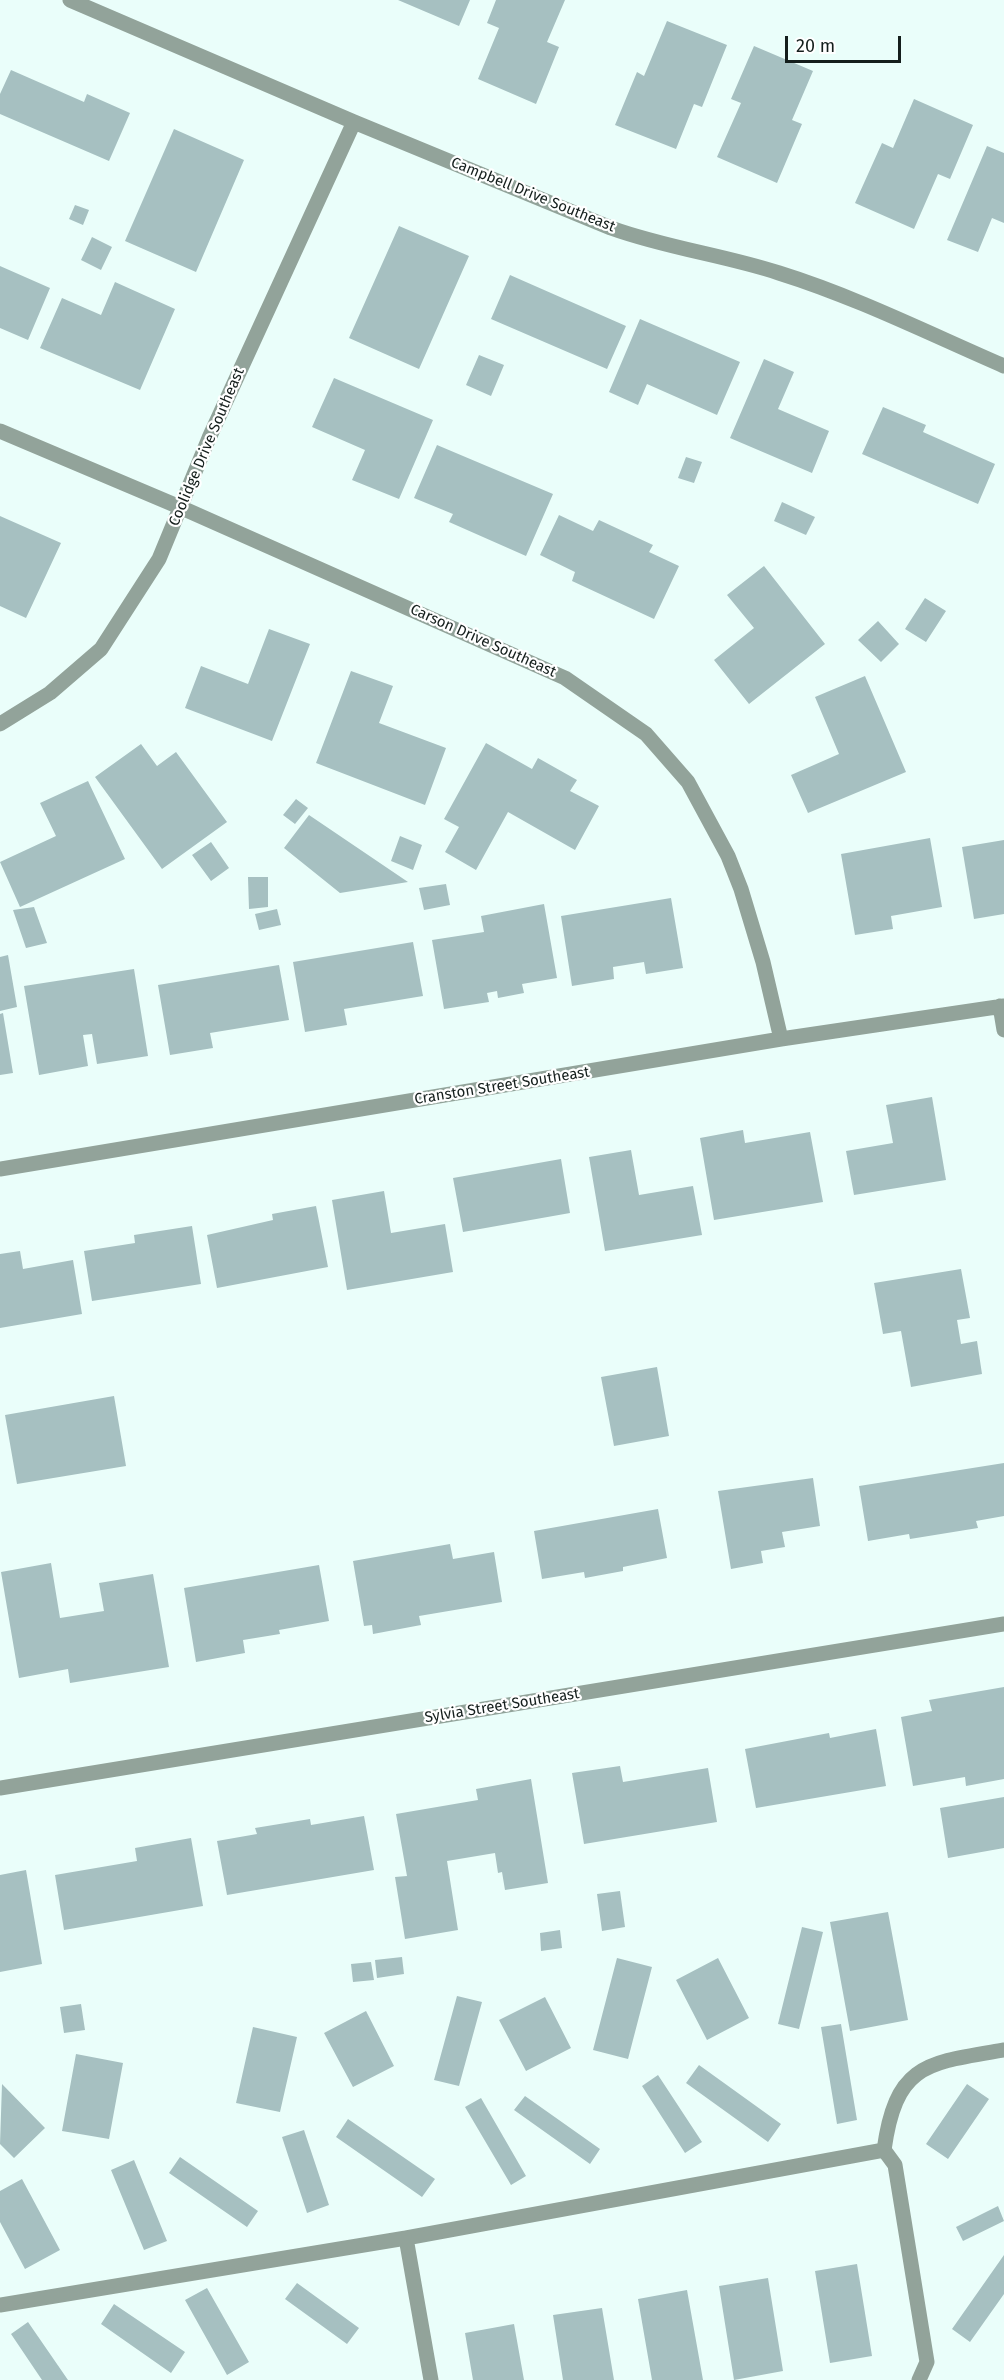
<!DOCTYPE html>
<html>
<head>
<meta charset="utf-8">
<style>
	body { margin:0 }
	#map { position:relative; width:1004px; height:2380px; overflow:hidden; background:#eafefa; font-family:"Fira Sans",sans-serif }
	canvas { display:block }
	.scale { position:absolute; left:785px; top:36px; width:116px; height:27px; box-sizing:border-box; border:3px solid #141e1c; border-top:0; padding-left:8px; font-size:18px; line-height:21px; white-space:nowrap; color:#141e1c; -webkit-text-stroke:4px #fff; paint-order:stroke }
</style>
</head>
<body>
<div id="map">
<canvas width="1004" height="2380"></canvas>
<div class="scale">20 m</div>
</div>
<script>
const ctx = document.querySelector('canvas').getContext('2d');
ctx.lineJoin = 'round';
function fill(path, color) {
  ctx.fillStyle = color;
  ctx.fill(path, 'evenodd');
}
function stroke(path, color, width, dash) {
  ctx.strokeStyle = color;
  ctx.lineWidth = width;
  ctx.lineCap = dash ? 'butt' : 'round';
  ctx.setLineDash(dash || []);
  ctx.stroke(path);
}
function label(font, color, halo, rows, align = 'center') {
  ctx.font = font + ' "Fira Sans",sans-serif';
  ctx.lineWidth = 4.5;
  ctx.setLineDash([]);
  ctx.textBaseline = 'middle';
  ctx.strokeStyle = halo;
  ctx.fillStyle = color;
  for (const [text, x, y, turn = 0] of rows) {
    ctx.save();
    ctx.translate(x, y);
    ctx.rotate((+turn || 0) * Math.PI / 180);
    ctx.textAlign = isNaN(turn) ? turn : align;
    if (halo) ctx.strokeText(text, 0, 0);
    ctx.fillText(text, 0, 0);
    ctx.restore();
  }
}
fill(new Path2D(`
	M398,0h72l-11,26z
	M496,0h69l-18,42 12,5 -23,57 -58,-25 21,-51 -12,-5z
	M667,21l60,24 -25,62 -8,-3 -18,45 -61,-24 22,-53 7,4z
	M754,46l59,25 -21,49 10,4 -25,59 -60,-26 24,-54 -10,-4z
	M11,70l73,32 3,-8 43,19 -21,48 -109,-47v-20z
	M914,99l59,26 -23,54 -12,-5 -24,55 -59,-26 27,-60 11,5z
	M174,129l70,31 -48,112 -71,-31z
	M987,146l17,7v70l-12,-5 -14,34 -31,-12z
	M75,205l14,5 -6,15 -14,-6z
	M399,226l70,30 -50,113 -70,-31z
	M92,237l20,10 -11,23 -20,-10z
	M0,266l50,22 -22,52 -28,-12z
	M510,275l116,51 -19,43 -116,-50z
	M115,282l60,27 -35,81 -100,-42 22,-50 39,17z
	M640,319l100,43 -23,53 -70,-31 -9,21 -29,-13z
	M479,355l25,10 -13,31 -25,-11z
	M764,359l30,13 -16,37 51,22 -17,42 -82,-35z
	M334,378l99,42 -34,79 -47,-19 13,-30 -53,-23z
	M883,407l43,18 -3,7 72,32 -17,40 -116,-50z
	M437,445l116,49 -27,62 -77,-34 4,-8 -39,-16z
	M686,457l16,5 -8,21 -16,-5z
	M782,502l33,15 -9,18 -32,-14z
	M559,515l34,16 6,-11 54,25 -4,7 30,14 -25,53 -82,-38 3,-9 -35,-17z
	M0,516l61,27 -35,75 -26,-12z
	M764,566l61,78 -76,60 -35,-44 40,-32 -27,-33z
	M925,598l21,13 -20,31 -21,-13z
	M878,621l21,23 -18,18 -23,-22z
	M269,629l41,15 -38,97 -87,-33 16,-42 47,18z
	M351,671l42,15 -14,37 67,25 -21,57 -109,-42z
	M865,676l41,96 -98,41 -17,-38 48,-21 -24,-57z
	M486,743l46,26 6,-11 39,22 -7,11 29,15 -24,44 -67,-38 -32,58 -31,-18 14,-25 -15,-8z
	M141,744l16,22 19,-14 51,70 -65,47 -67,-92z
	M88,781l37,78 -105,48 -20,-45 56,-26 -16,-33z
	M296,799l12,9 -13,16 -12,-9z
	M309,815l99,67 -68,11 -56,-45z
	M400,836l22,9 -9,25 -22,-9z
	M930,838l12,69 -51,9 2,13 -38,6 -14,-81z
	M1004,840v74l-30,5 -12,-72z
	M211,842l18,26 -18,13 -19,-26z
	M248,877h20v30l-19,2z
	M446,884l4,21 -26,5 -5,-22z
	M671,898l12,70 -37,6 -2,-12 -31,5 1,12 -42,7 -11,-70z
	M544,904l13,74 -35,6 2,9 -26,5 -1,-7 -10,2 2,9 -45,7 -12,-69 52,-8 -3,-16z
	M34,907l13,36 -21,5 -13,-38z
	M277,909l4,16 -22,5 -4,-16z
	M413,942l10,54 -79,13 3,16 -42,7 -12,-70z
	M8,955l9,52 -17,4v-54z
	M279,965l10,55 -79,13 3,15 -43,7 -12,-70z
	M134,969l14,87 -51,8 -5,-30 -9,1 5,31 -49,9 -15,-89z
	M3,1013l10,60 -13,2v-61z
	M932,1097l14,83 -92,15 -8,-44 47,-8 -7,-38z
	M743,1130l2,13 65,-11 13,70 -109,18 -14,-82z
	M631,1150l8,45 54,-9 9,49 -97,16 -16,-94z
	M561,1159l9,54 -107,19 -10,-54z
	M384,1191l7,42 54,-9 8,48 -106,18 -15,-90z
	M316,1206l12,61 -111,21 -10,-53 66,-15 -1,-6z
	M192,1226l9,58 -109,17 -8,-50 51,-8 -1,-8z
	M20,1251l3,18 50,-9 9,54 -82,14v-74z
	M961,1269l9,49 -13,2 4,24 16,-3 5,33 -71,13 -10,-56 -18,3 -9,-51z
	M657,1367l12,69 -55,10 -13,-69z
	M114,1396l12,70 -109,18 -12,-69z
	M1004,1463v53l-28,5 2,7 -68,11 -1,-5 -41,7 -9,-55z
	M813,1478l7,48 -38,6 3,15 -24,4 2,12 -32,6 -13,-78z
	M658,1509l9,49 -44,9v4l-38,7 -1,-6 -42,7 -8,-48z
	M450,1544l3,15 41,-7 8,50 -83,14 2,9 -48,9 -1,-9 -8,1 -11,-65z
	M51,1563l9,55 44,-7 -5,-28 54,-9 16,93 -99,16 -2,-14 -49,9 -18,-106z
	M319,1565l10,56 -50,9 1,4 -37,6 2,13 -49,9 -12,-74z
	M1004,1687v92l-38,7 -1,-9 -52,9 -12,-69 31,-6 -3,-11z
	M876,1729l10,57 -130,22 -11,-59 84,-16 1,5z
	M620,1766l3,16 85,-14 9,54 -133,22 -12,-71z
	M531,1779l17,104 -43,7 -3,-18 -4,1 -3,-20 -48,8 11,69 -53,9 -10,-62 12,-1 -11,-62 82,-14 -2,-11z
	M1004,1797v51l-56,10 -8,-50z
	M364,1816l10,54 -147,25 -10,-54 40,-7 -2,-6 55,-9 1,6z
	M191,1838l12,68 -139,24 -9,-55 82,-14 -2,-13z
	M26,1870l16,94 -42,8v-97z
	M620,1891l5,36 -23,4 -5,-37z
	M888,1912l20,108 -58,11 -20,-109z
	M802,1927l21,5 -24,97 -21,-5z
	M560,1930l2,18 -21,3 -1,-18z
	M402,1957l2,17 -27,4 -2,-18z
	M617,1958l35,9 -24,92 -35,-9z
	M718,1958l31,60 -42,22 -31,-60z
	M371,1962l3,18 -21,2 -2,-18z
	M457,1996l25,6 -23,84 -25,-6z
	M545,1997l26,51 -45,23 -27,-51z
	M81,2004l4,26 -21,3 -4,-26z
	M366,2011l28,55 -41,21 -29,-54z
	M841,2024l16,96 -20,4 -16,-97z
	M253,2027l44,10 -17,75 -44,-9z
	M76,2054l47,9 -14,76 -47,-8z
	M699,2065l82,59 -13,18 -82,-59z
	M658,2075l44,67 -17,11 -43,-67z
	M2,2084l43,44 -31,30 -14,-14z
	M967,2084l22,15 -41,60 -22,-15z
	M525,2096l75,53 -10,15 -76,-54z
	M481,2098l45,78 -15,9 -46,-78z
	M348,2119l87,60 -13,18 -86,-60z
	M304,2130l25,75 -22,8 -25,-76z
	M180,2157l78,54 -11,16 -78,-54z
	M134,2160l33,81 -23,9 -33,-80z
	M22,2179l38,71 -35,19 -25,-47v-31z
	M998,2206l6,15 -41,20 -7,-14z
	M1004,2255v39l-34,48 -18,-13z
	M857,2264l15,92 -42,7 -15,-92z
	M768,2278l15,93 -49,9 -15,-94z
	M297,2283l62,45 -12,16 -62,-45z
	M207,2288l42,74 -22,13 -42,-75z
	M687,2290l16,90h-51l-14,-81z
	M114,2304l71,48 -14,21 -70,-49z
	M602,2308l12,72h-51l-10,-65z
	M28,2322l40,58h-26l-31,-46z
	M514,2324l10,56h-51l-8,-47z`), '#a6c0c1');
stroke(new Path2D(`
	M884,2150c12,-87 43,-87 120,-100
	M406,2238l25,142
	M0,2305l406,-67 478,-88 11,15 32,197 -8,18`), '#92a39a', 15);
stroke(new Path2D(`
	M70,0l284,122 257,106c55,20 113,27 168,45 77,24 151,61 225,93
	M0,431l182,77 383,170 81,56 42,48 40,74 13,33 22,73 18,77
	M0,724l50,-31 51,-44 58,-90 50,-121 145,-316
	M1000,1006l4,24
	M0,1169l781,-130 223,-33
	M0,1788l1004,-164`), '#92a39a', 15);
label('15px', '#141e1c', '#fff', [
	["Campbell Drive Southeast",533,195,22],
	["Coolidge Drive Southeast",207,447,-67],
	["Carson Drive Southeast",483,641,24],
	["Cranston Street Southeast",502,1086,-9],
	["Sylvia Street Southeast",502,1706,-9]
]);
</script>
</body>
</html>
